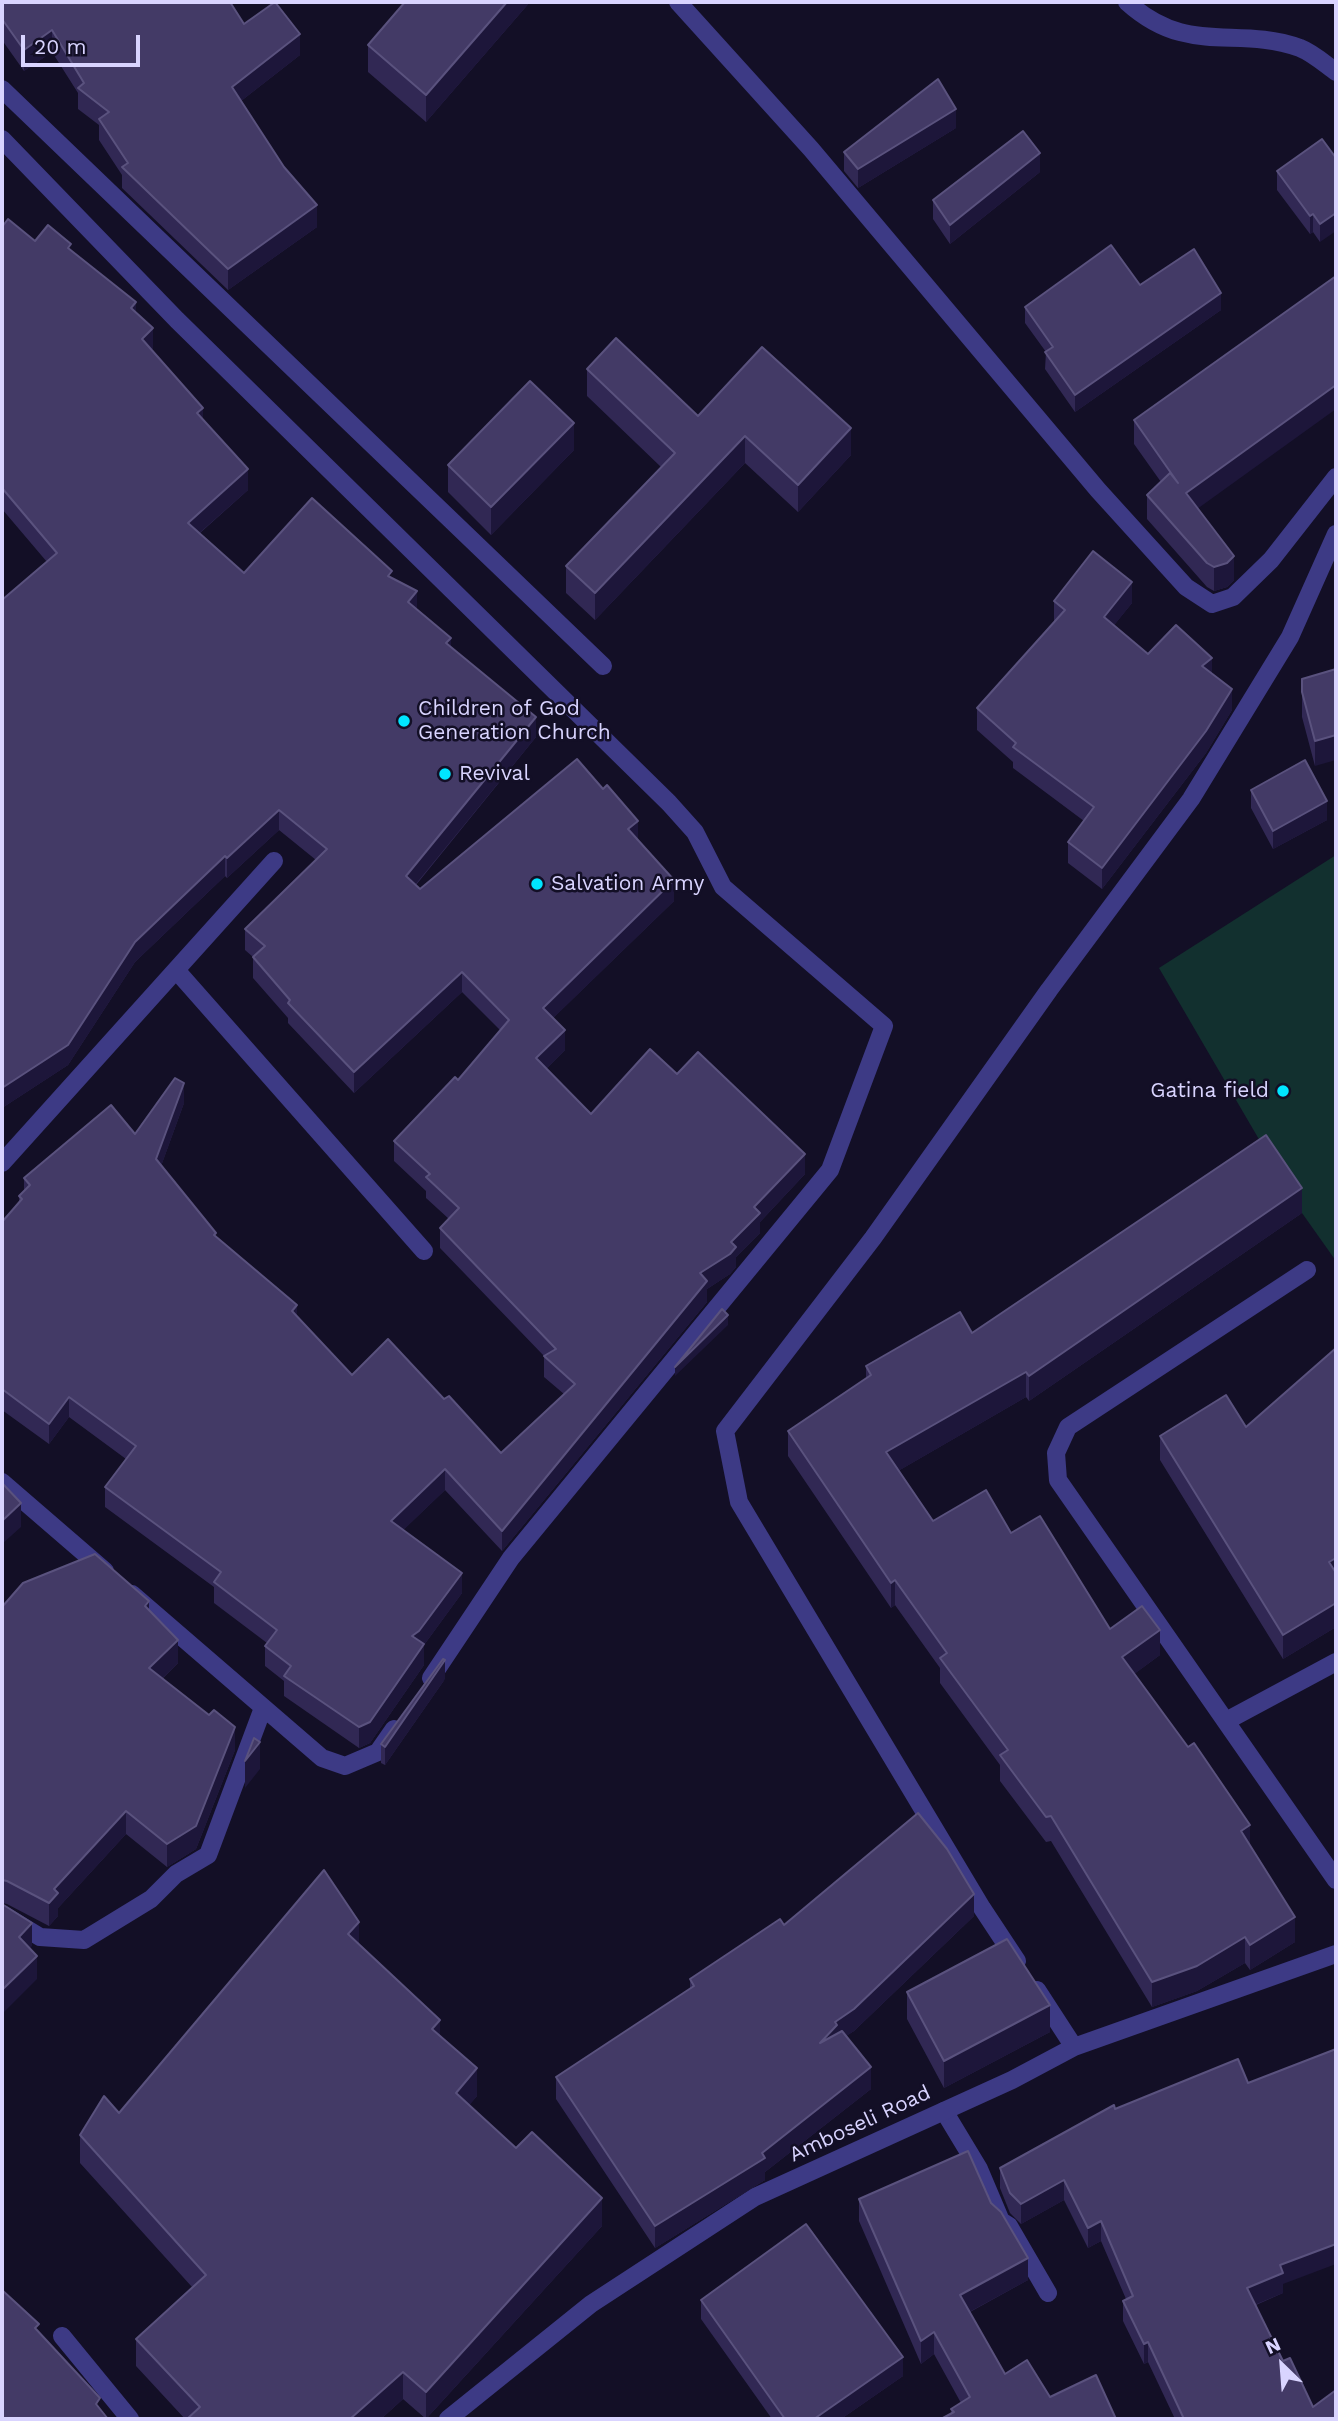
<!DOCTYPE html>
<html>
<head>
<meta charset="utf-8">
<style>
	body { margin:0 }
	#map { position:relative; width:1338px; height:2421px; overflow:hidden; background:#130f26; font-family:"Work Sans",sans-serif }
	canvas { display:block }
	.frame { position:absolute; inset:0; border:4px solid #d9d4ff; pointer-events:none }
	.north { position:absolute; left:1247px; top:2330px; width:70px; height:70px; -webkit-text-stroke:5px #130f26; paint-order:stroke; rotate:335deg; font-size:19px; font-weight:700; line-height:28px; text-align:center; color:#d9d4ff }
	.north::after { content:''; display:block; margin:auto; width:24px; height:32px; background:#d9d4ff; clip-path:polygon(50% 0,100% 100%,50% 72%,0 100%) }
	.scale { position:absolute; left:21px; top:35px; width:119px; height:32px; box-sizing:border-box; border:4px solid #d9d4ff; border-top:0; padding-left:9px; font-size:21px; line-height:24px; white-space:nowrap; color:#d9d4ff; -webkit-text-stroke:5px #130f26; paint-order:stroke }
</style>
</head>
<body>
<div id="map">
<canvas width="1338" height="2421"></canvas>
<div class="frame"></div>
<div class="north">N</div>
<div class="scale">20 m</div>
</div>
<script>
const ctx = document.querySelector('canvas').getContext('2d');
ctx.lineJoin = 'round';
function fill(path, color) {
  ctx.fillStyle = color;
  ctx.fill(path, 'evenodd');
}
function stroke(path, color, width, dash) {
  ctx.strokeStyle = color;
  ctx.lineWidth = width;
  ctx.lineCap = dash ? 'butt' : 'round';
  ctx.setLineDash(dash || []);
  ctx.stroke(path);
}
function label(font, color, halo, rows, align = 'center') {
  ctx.font = font + ' "Work Sans",sans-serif';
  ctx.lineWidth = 5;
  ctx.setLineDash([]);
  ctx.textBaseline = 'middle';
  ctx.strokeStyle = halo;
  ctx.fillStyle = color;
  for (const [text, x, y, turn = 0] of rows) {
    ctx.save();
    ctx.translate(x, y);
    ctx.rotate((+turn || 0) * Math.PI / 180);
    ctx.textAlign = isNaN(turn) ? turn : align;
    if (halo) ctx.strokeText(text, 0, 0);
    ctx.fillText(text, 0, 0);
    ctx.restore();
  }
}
fill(new Path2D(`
	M1336,855v406l-34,-48 -143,-245z`), '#12302f');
stroke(new Path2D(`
	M944,2111l35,58 22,52 8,5 39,67
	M62,2336l68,83`), '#3d3a85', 18);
stroke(new Path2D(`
	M678,2l133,147 287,341 88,97 26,17 21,-7 38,-37 65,-83
	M1127,2c61,55 108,23 173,46 13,5 25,16 36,24
	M2,89l601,577
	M2,139l175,181 492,483 26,29 28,55 161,139 -54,144 -319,388 -80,120
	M176,970l248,281
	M2,1163l272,-302
	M1307,1270l-239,157 -12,26 2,27 278,400
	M2,1482l103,89
	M132,1594l190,164 23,8 33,-14 16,-23
	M1228,1720l108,-58
	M2,1914l38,23 44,3 67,-41 25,-25 32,-19 55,-147
	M1017,1961l-35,-53 -243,-406 -14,-71 148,-193 176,-248 142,-191 99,-162 46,-103
	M1037,1990l37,57
	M448,2419l143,-115 164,-107 257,-117 62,-33 262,-93`), '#3d3a85', 18);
fill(new Path2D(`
	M2,2l242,22 56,31 -59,46 76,126 -89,63 -106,-102v-13l-23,-35v-15l-21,-16v-16l-26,-41 -28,19 -22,-31z
	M530,2l-104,120 -58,-50v-27z
	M956,128l-98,60 -14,-17v-19z
	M1336,158l-16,84 -7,-10 -3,2 -33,-44v-19z
	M1040,172l-90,72 -17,-25v-19z
	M2,227l33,14 36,9 65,63 17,35 -2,2 52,69 45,71 -48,43 44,40 148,6 25,31 34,37 85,90 -120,148 4,4 218,-48 36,60 -121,117 12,32 -19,19 45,45 86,-40 128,100 -45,48v11l-24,24v10l-6,7 -23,15v13l-205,249 -57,-61 -42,40 59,63 -38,52v20l-54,78 -11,5 -75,-52v-15l-19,-15v-20l2,-3 -53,-40v-16l-109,-80v-20l21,-28 -57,-42 -20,27 -47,-34v-188l17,-19v-7l5,-5v-13l111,-44 49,-31 -23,63 55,71 81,79 55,59 92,24 57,54 63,-59 -20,-17v-21l-104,-108v-20l9,-9 -23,-21v-7l-32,-30v-20l64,-61 42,-50 -38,-38 -108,101 -66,-70v-5l-35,-40v-21l-8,-7v-21l71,-69 -37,-30 -52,48 -2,-2 -90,86 -67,103 -66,43v-508l45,-38 -45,-53z
	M1140,285l81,25 -146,102 -30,-43 1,-17 -21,-29v-16z
	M587,369l111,47 153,39 -53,57 -53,-49 -150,157 -29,-27v-27l95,-99 -74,-71z
	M1134,420l64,89 36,71 -7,7 -13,4 -7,-4 -60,-68v-24l14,-13 -27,-38z
	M574,450l-83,85 -43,-43v-27z
	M1054,601l78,2 -18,22 34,29 64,19 20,37 -26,43 -104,136 -34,-26v-21l16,-21 -71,-53v-6l-36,-32v-22l77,-86z
	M1336,669l-21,97 -13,-49v-38z
	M1251,790l76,30 -54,29 -22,-41z
	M1302,1213l-273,188 -3,-4 -128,74 35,50 78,12 99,96 50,26 -26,19 116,171 45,97 -45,28 -5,-7 -48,28 -45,16 -101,-166 -5,1 -46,-61v-16l-60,-82v-15l-45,-63 -4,3 -103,-152v-25l78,-52v-13l106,-33z
	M1336,1348v279l-53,32 -123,-199v-24l86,-9z
	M2,1607l147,4 29,52 -15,15 72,72 -39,99 -29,18 -41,-33 -68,74v8l-9,10 -42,-22 -5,-1z
	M445,1679l-60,86 -4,-2v-19z
	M974,1916l-120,115 -8,5 25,53 -106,83v8l-110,68 -99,-149v-22l134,-88v-10l94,-54z
	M359,1944l81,92 37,60 -8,9 133,121 -176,193 -23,-20 -22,20h-196l-49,-53v-27l56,-52 -112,-124v-28l39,-22z
	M907,1992l143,40 -106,56 -37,-69z
	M1115,2109l168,175v9l-27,12 27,56 30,46 23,12h-161l-27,-57 -4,2 -21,-43v-20l3,-2 -25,-58 -13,7 -24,-48 -43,24 -11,-11 -10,-25v-20z
	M859,2199l132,4 37,77 -58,32 35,62 45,23 -99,17v-5l10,-6 -27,-49 -13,10 -62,-143z
	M701,2300l202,76 -62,43h-69l-71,-100z`), '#312854');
fill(new Path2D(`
	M507,2h23l-104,120v-27z
	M52,30v22l-28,19v-21z
	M300,34v21l-68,53v-21z
	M956,109v19l-98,60v-19z
	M1040,153v19l-90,72v-19z
	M317,205v22l-89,63v-21z
	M1336,213v18l-16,11v-18z
	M1313,214v18l-3,2v-18z
	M1221,293v17l-146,102v-17z
	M136,302v21l-5,-15z
	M153,328v20l-11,11v-20z
	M1336,385v24l-150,108v-24z
	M203,408v20l-6,-15z
	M574,423v27l-83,85v-28z
	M851,428v27l-53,57v-27z
	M745,436v27l-150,157v-27z
	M248,469v21l-60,53v-20z
	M1234,556v24l-7,7 -13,4v-24z
	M1132,582v21l-28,35v-21z
	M417,591v20l-9,-9z
	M451,638v20l-5,-15z
	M1212,658v21l-10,-13z
	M1232,689v21l-26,43 -104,136v-21z
	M536,717v20l-130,159v-20z
	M1336,735v25l-21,6v-25z
	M1327,801v19l-54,29v-18z
	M279,810v20l-52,48v-20z
	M638,821v20l-10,-12z
	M225,856v20l-90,86 -67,103 -66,43v-20l133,-146z
	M674,880v21l-131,127v-20z
	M462,972v20l-108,101v-21z
	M565,1030v20l-29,29v-21z
	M184,1083v20l-28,77v-21z
	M805,1154v20l-45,48v11l-24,24v10l-6,7 -23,15v13l-205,249v-20l198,-258 31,-31 23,-35z
	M1302,1188v25l-273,188v-25z
	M297,1305v20l-5,-14z
	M728,1315v10l-53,51v-9z
	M1026,1372v25l-140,81v-26z
	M69,1397v20l-20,27v-20z
	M445,1469v21l-54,52v-21z
	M21,1503v24l-19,17v-23z
	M1336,1558v23l-7,-19z
	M462,1573v20l-38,52v20l-54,78 -11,5v-21l53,-91z
	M895,1580v25l-4,3v-25z
	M149,1601v23l-4,-18z
	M1336,1603v24l-53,32v-24z
	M1160,1630v25l-38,28v-26z
	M178,1640v23l-29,28v-23z
	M445,1660v19l-60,86v-18z
	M235,1727v23l-39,99 -29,18v-23z
	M260,1742v27l-15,19v-27z
	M126,1811v23l-68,74v8l-9,10v-23l5,-14z
	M1250,1825v25l-9,-19z
	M974,1894v22l-120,115 -17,11 -17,1 15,-21z
	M1295,1917v25l-45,28v-25z
	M359,1922v27l-11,-15z
	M32,1923v23l-13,14v-23z
	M1245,1937v26l-48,28 -45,16v-25z
	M37,1956v23l-35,35v-24z
	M1050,2005v27l-106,56v-27z
	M440,2020v28l-8,-19z
	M871,2067v22l-106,83v8l-110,68v-22l107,-73z
	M477,2068v28l-21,25v-28z
	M1064,2180v20l-43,24v-20z
	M602,2198v28l-176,193v-27z
	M1101,2221v20l-13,7v-20z
	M1336,2244v20l-53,20v9l-36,15v-20l33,-23z
	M1028,2258v22l-68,37v-22z
	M934,2332v22l-13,10v-23z
	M1148,2342v20l-4,2v-20z
	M903,2357v19l-62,43h-27z
	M403,2372v27l-22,20h-31z`), '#1d163a');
const building = new Path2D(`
	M2,2h228l14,22 31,-22 25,32 -68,53 52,80 33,38 -89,64 -106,-102 6,-4 -29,-44 10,-7 -31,-24 6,-5 -32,-53 -28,20 -22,-31z
	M405,2h102l-81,93 -58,-50z
	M938,79l18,30 -98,60 -14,-17z
	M1023,131l17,22 -90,72 -17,-25z
	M1322,139l14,19v55l-16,11 -7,-10 -3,2 -33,-45z
	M8,219l27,22 13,-16 23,19 -3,4 68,54 -5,6 22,20 -11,11 61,69 -6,5 51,56 -60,54 56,50 68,-75 80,73 -4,5 29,15 -9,11 43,36 -5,5 90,74 -130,159 14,13 157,-130 26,30 4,-4 31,36 -10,8 46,51 -131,128 22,22 -29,28 55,56 59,-65 27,25 21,-22 107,102 -51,53 6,6 -29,29 5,5 -6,7 -30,19 7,8 -205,250 -57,-62 -54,52 71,52 -43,58 -7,5 12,8 -54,78 -11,5 -75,-51 7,-10 -26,-20 12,-16 -63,-48 7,-10 -116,-85 31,-41 -67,-49 -20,27 -47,-35v-167l20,-23 -3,-3 11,-11 -6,-7 87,-73 24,29 40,-56 9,5 -28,76 60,74 -2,2 83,70 -5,6 60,64 36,-36 56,60 5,-3 52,57 74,-69 -31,-28 12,-7 -116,-121 19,-20 -33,-31 4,-3 -36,-33 61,-64 3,3 51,-60 -47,-48 -108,100 -66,-69 2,-3 -37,-43 12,-11 -20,-17 82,-80 -48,-39 -52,48 -2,-2 -90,86 -67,103 -66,43v-488l55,-47 -55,-65v-261z
	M1111,245l29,40 54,-36 27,44 -146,102 -30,-43 8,-5 -28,-40z
	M1336,276v109l-150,108 48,63 -7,7 -13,4 -7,-4 -60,-68 23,-22 8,10 -44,-63z
	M616,338l82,78 64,-69 89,81 -53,57 -53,-49 -150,157 -29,-27 109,-113 -88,-84z
	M530,381l44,42 -83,84 -43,-42z
	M1093,551l39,31 -28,35 44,37 28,-29 36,33 -10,8 30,23 -26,42 -104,137 -34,-26 26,-35 -81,-60 3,-4 -39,-35 88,-98 -11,-9z
	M1336,669v66l-21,6 -13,-49v-13z
	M1305,760l22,41 -54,30 -22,-41z
	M1266,1135l36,53 -273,188 -3,-4 -140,80 47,69 53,-31 25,43 29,-17 70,113 32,-23 18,24 -38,27 66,90 6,-4 56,82 -9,6 54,86 -45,28 -5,-8 -48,29 -45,16 -101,-166 -5,1 -46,-62 8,-5 -68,-92 7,-5 -52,-73 -4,3 -103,-152 83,-56 -5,-9 94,-54 12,21z
	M722,1309l6,6 -53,52z
	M1336,1348v210l-7,4 7,11v30l-53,32 -123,-199 66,-41 20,32z
	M2,1483l19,20 -19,18z
	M95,1554l54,47 -4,5 33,34 -29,28 60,47 5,-5 21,17 -39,99 -29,18 -41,-33 -72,78 4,4 -9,10 -42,-22 -5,-1v-273l21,-24z
	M443,1659l2,1 -60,87 -4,-3z
	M254,1738l6,4 -15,19z
	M918,1813l29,36 27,45 -120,115 -19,13 2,3 -17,18 22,-12 29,36 -109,86 3,5 -110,68 -99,-149 138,-91 -4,-7 90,-60 4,6z
	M324,1870l35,52 -11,12 92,86 -8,9 45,39 -21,25 60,55 16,-16 70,66 -176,194 -23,-20 -53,47h-163l13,-12 -64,-68 70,-64 -126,-140 24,-39 15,17z
	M2,1904l30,19 -13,14 18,19 -35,34z
	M1007,1939l43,66 -106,56 -37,-69z
	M1336,2049v195l-56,21 3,8 -36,15 36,73 7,-3 23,49 23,-17v29h-152l-36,-77 -4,2 -21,-43 10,-5 -32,-75 -13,7 -24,-48 -43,24 -11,-11 -10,-25 114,-63 1,4 123,-50 10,24z
	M968,2151l23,52 10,9 27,46 -68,37 45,79 22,-14 23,37 46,-22 20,44h-175l13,-7 -3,-3 19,-12 -36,-65 -13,9 -62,-142z
	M806,2224l97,133 -89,62h-29l-84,-119z
	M2,2290l37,34 -4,4 65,70 -4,6 12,15h-106z`);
fill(building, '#433a66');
stroke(building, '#5a527e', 2);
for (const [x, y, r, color] of [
	[404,721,7,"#00e5ff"],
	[445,774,7,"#00e5ff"],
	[537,884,7,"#00e5ff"],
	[1283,1091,7,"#00e5ff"]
]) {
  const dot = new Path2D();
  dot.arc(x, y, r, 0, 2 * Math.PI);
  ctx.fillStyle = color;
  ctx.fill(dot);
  stroke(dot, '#130f26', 2.5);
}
label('21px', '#d9d4ff', '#130f26', [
	["Children of God",418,709],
	["Generation Church",418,733],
	["Revival",459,774],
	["Salvation Army",551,884],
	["Gatina field",1269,1091,"right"]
], 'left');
label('21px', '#d9d4ff', '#130f26', [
	["Amboseli Road",860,2124,-25]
]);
</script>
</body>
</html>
